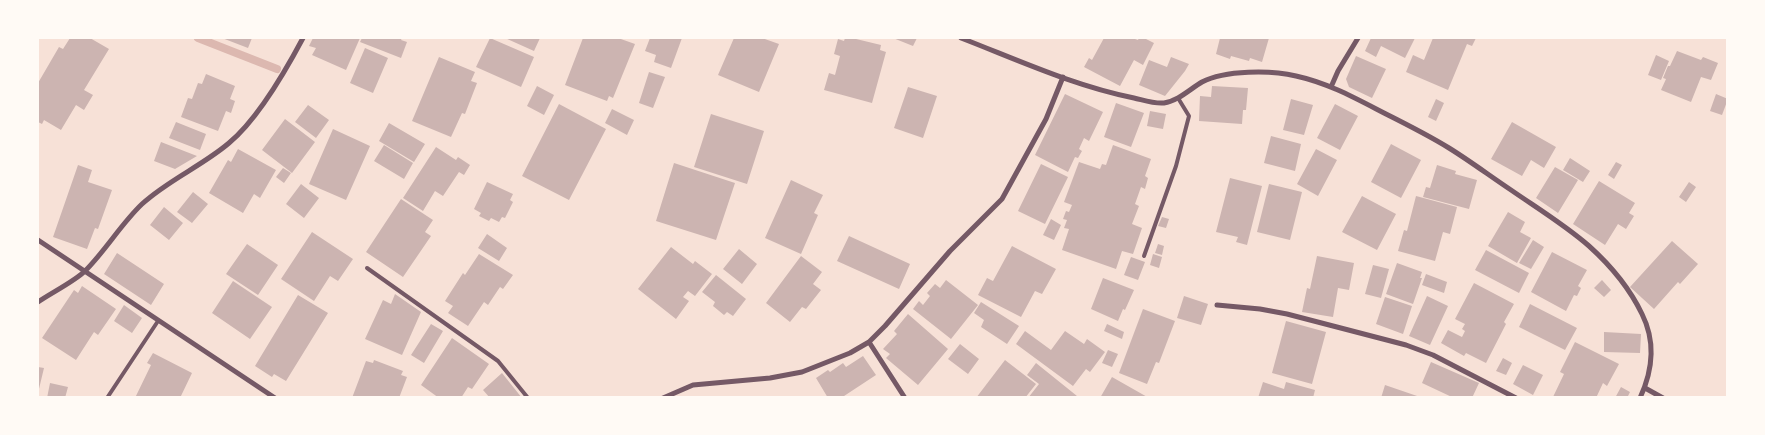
<!DOCTYPE html>
<html>
<head>
<meta charset="utf-8">
<style>
	body { margin:0 }
	#map { position:relative; width:1765px; height:435px; overflow:hidden; background:#f7e1d7; font-family:"Varela Round",sans-serif }
	canvas { display:block }
	.frame { position:absolute; inset:0; border:39px solid #fffaf5; pointer-events:none }
</style>
</head>
<body>
<div id="map">
<canvas width="1765" height="435"></canvas>
<div class="frame"></div>
</div>
<script>
const ctx = document.querySelector('canvas').getContext('2d');
ctx.lineJoin = 'round';
function stroke(path, color, width, dash) {
  ctx.strokeStyle = color;
  ctx.lineWidth = width;
  ctx.lineCap = dash ? 'butt' : 'round';
  ctx.setLineDash(dash || []);
  ctx.stroke(path);
}
function fill(path, color) {
  ctx.fillStyle = color;
  ctx.fill(path, 'evenodd');
}
stroke(new Path2D(`
	M198,38l79,31`), '#dcb8b0', 8);
fill(new Path2D(`
	M70,38h20l19,11 -25,41 9,5 -9,15 -8,-5 -15,25 -17,-10 -2,4 -4,-2v-39l21,-36 4,2z
	M222,38h30l-4,10z
	M313,38h47l-14,32 -34,-15 4,-7 -7,-2z
	M362,38h40l-1,2 6,2 -6,16 -41,-16z
	M490,38l44,19 -13,30 -45,-20z
	M505,38h35l-6,13z
	M583,38h35l17,6 -22,54 -4,-2 -2,5 -42,-16z
	M650,38h32l-11,30 -17,-6 2,-7 -11,-4z
	M734,38h28l17,6 -20,48 -41,-17z
	M845,38h7l29,7 -1,5 6,2 -14,51 -48,-13 5,-17 6,2 5,-19 -6,-2 4,-15 6,2z
	M893,38h24l-4,8z
	M1104,38h28l6,2 1,-2h5l10,5 -11,22 -9,-5 -14,26 -36,-19 5,-9 3,2z
	M1220,38h49l-7,24 -12,-4 -1,3 -18,-5 -1,3 -14,-5z
	M1371,38h44l-10,20 -24,-12 -5,11 -11,-6z
	M1433,38h43l-4,8 -5,-2 -19,46 -42,-18 7,-17 11,5z
	M365,48l23,10 -15,35 -23,-10z
	M1677,51l24,9 2,-3 15,6 -7,17 -10,-3 -10,25 -30,-12 5,-11 -3,-1 5,-12h2z
	M1656,55l13,6 -8,19 -13,-5z
	M1356,56l30,13 -14,29 -23,-11 -3,-8z
	M439,57l36,15 -4,9 6,2 -12,31 -3,-1 -11,24 -39,-16z
	M1171,57l18,7 -4,7 -20,25 -26,-11 10,-25 18,7z
	M649,72l16,5 -12,31 -14,-5z
	M206,74l29,12 -5,13 5,2 -4,12 -5,-2 -8,20 -37,-14 7,-19 4,1 6,-16 4,1z
	M537,86l17,9 -10,20 -17,-9z
	M1212,86l36,2 -2,22h-3l-1,14 -43,-3 1,-25 11,1z
	M908,87l29,9 -14,42 -29,-10z
	M1065,94l38,18 -14,29 -5,-3 -5,11 3,2 -4,7 -3,-1 -7,15 -33,-17z
	M1716,94l12,5 -6,16 -12,-4z
	M1291,99l22,6 -9,30 -21,-5z
	M1436,99l8,4 -8,18 -8,-4z
	M1116,103l28,10 -13,34 -27,-10z
	M559,104l47,25 -37,71 -47,-24z
	M1335,104l23,12 -18,34 -23,-12z
	M308,105l21,15 -13,18 -21,-16z
	M612,109l22,11 -7,15 -22,-12z
	M1150,111l16,3 -3,15 -16,-3z
	M711,114l53,17 -17,53 -53,-17z
	M285,119l30,23 -23,31 -30,-23z
	M176,122l30,12 -6,16 -31,-12z
	M1512,122l44,25 -12,21 -13,-8 -9,16 -31,-17z
	M389,123l36,21 -11,18 -35,-21z
	M333,129l37,17 -24,54 -37,-16z
	M1271,136l30,8 -6,27 -31,-8z
	M161,142l36,14 -22,13 -21,-8z
	M1391,144l30,16 -20,38 -30,-16z
	M384,145l29,18 -9,16 -30,-18z
	M1113,145l38,14 -6,17 3,2 -3,11 -4,-2 -6,17 4,2 -7,18 10,4 -9,26 -11,-3 -6,18 -54,-19 7,-21 -5,-1 3,-8 -4,-1 3,-8 3,1 3,-7 -8,-3 15,-40 21,7 2,-5 4,1z
	M436,147l20,13 2,-3 12,8 -6,10 -5,-3 -16,24 -8,-5 -12,20 -20,-13z
	M238,149l38,21 -16,28 -6,-4 -11,19 -34,-20 19,-33 3,2z
	M1316,149l21,11 -19,36 -21,-12z
	M1570,158l20,13 -7,11 -20,-12z
	M1616,162l6,3 -8,14 -6,-4z
	M674,163l61,20 -19,57 -60,-19z
	M1041,164l27,13 -23,47 -27,-13z
	M78,165l14,5 -4,12 24,8 -14,39 -3,-1 -8,21 -34,-12z
	M1437,165l19,6 -1,3 22,6 -8,29 -46,-12 3,-10 4,1z
	M1555,167l23,13 -20,33 -22,-15z
	M283,168l8,5 -7,10 -8,-6z
	M1230,178l32,8 -15,59 -11,-3 2,-5 -22,-5z
	M791,180l32,15 -9,18 4,2 -17,39 -36,-16z
	M1599,181l36,22 -6,10 5,3 -8,13 -8,-5 -13,21 -32,-21z
	M487,182l26,12 -3,6 3,2 -8,16 -3,-1 -3,5 -8,-4 -2,3 -10,-5 2,-3 -7,-4z
	M1689,182l7,5 -10,15 -7,-5z
	M301,184l18,14 -15,20 -18,-14z
	M1269,184l33,8 -12,48 -33,-8z
	M193,192l15,12 -16,19 -15,-11z
	M1362,196l34,18 -19,36 -35,-18z
	M1416,196l41,11 -7,27 -7,-2 -8,29 -37,-10 6,-21 3,1z
	M401,199l32,21 -8,12 6,4 -28,41 -37,-25z
	M164,207l19,16 -14,17 -19,-15z
	M1508,212l17,10 -5,10 11,6 -14,25 -29,-17z
	M1162,217l7,2 -3,9 -8,-2z
	M1051,219l10,6 -7,15 -11,-5z
	M312,232l41,27 -15,22 -8,-5 -16,25 -33,-22z
	M487,234l20,14 -8,13 -21,-13z
	M849,236l61,28 -11,25 -62,-28z
	M1533,240l11,7 -13,22 -12,-6z
	M1672,241l26,23 -18,20 -2,-2 -24,27 -24,-22z
	M247,244l31,21 -20,30 -32,-21z
	M1158,244l6,2 -2,9 -7,-2z
	M1012,246l44,23 -14,25 -7,-3 -14,26 -43,-22 9,-17 6,3z
	M671,247l22,17 2,-3 17,13 -17,22 -7,-5 -5,6 6,4 -13,18 -38,-30z
	M739,249l18,15 -15,20 -19,-15z
	M1486,250l43,23 -10,20 -44,-23z
	M1552,252l35,18 -9,16 3,2 -4,8 -3,-1 -8,16 -35,-19z
	M117,253l47,31 -13,21 -47,-31z
	M479,254l34,21 -10,14 -3,-2 -12,18 -4,-3 -16,24 -20,-13 5,-7 -8,-5 18,-28 2,2z
	M1153,254l9,3 -3,11 -9,-3z
	M801,256l21,16 -9,12 8,6 -15,19 -4,-2 -12,15 -24,-19z
	M1317,256l37,7 -5,27 -11,-2 -5,29 -31,-5 5,-24 3,1z
	M1131,257l14,5 -7,18 -14,-5z
	M1397,263l25,9 -2,6h2l-9,26 -27,-10z
	M1373,265l16,4 -8,29 -16,-4z
	M1426,274l21,8 -3,11 -22,-8z
	M716,275l30,24 -13,17 -6,-4 -3,3 -11,-9 2,-4 -13,-10z
	M1103,278l31,12 -9,20 -2,-1 -5,12 -27,-12z
	M946,280l32,25 -27,34 -38,-30 6,-8 4,4 7,-9 -3,-3 8,-9 5,4z
	M1602,280l9,10 -7,7 -10,-9z
	M233,281l39,26 -22,32 -38,-26z
	M1474,283l40,21 -10,18 2,2 -20,39 -20,-10 -2,3 -23,-13 7,-13 14,7 3,-6 -3,-2 3,-5 -10,-5z
	M82,286l34,23 -18,26 -4,-3 -18,28 -34,-22 32,-48 4,3z
	M395,294l26,18 -19,43 -37,-16 18,-39 8,4z
	M298,295l30,18 -42,68 -12,-7 -2,3 -17,-11z
	M1184,296l24,8 -7,21 -24,-7z
	M1427,296l21,10 -18,39 -21,-9z
	M1385,297l27,9 -9,28 -27,-10z
	M981,302l38,24 -12,18 -26,-17 3,-7 -10,-7z
	M1530,304l47,24 -12,22 -46,-23z
	M124,305l18,13 -10,15 -18,-12z
	M1143,309l32,12 -16,42 -3,-1 -9,22 -28,-11z
	M908,314l40,35 -30,36 -32,-27 4,-4 -7,-5 14,-15 -3,-3z
	M1286,321l40,11 -14,52 -40,-11z
	M431,324l12,7 -19,32 -13,-8z
	M1107,324l17,8 -2,7 -18,-8z
	M1025,331l26,19 14,-19 19,13 3,-5 18,13 -15,20 -4,-3 -13,17 -57,-42z
	M1604,332l37,2 -1,19 -36,-1z
	M452,338l37,26 -17,25 -4,-2 -7,11h-22l-18,-13z
	M1575,342l44,22 -12,22 -4,-3 -7,15h-41l-2,-1 11,-23 -4,-2z
	M960,344l19,15 -11,15 -20,-15z
	M1108,350l10,4 -6,13 -10,-4z
	M153,353l39,20 -12,25h-45l16,-33 -4,-2z
	M863,356l13,19 -35,23h-13l-12,-20 12,-8 2,2 13,-9 3,4z
	M1503,358l9,5 -6,12 -10,-4z
	M374,360l29,11 -2,4 6,2 -8,21h-47l14,-37 7,2z
	M1005,360l31,24 -11,14h-49z
	M1431,362l48,21 -7,15h-18l-32,-15z
	M1036,363l41,33 -1,2h-48l11,-14 -12,-9z
	M1523,365l20,10 -10,20 -20,-11z
	M38,367l6,1 -6,25z
	M502,373l20,25h-32l-7,-8z
	M1112,377l37,21h-49z
	M1263,382l21,7 2,-7 29,8 -2,8h-55z
	M50,383l18,4 -3,11h-18z
	M1385,385l35,12v1h-39z
	M1621,387l9,5 -3,6h-12z`), '#ccb4b1');
stroke(new Path2D(`
	M1144,256l32,-90 13,-50 -11,-18
	M367,268l131,93 30,37
	M107,398l51,-77`), '#755966', 4);
stroke(new Path2D(`
	M961,38c57,22 113,48 173,60 9,2 20,6 30,5 14,-2 26,-14 38,-21 23,-12 69,-12 94,-6 32,7 59,22 88,37 22,11 44,22 65,35 21,13 41,28 62,42 26,18 54,35 78,56 20,18 41,43 53,68 14,28 11,56 -2,84
	M1331,87l7,-16 20,-33
	M38,240l237,158
	M38,302c13,-9 37,-21 47,-31 21,-21 36,-47 57,-67 26,-24 60,-38 87,-61 29,-24 57,-73 74,-105
	M1217,305l43,4 27,5 119,31 27,10 83,43
	M869,342l36,56
	M1645,388l18,10
	M663,398l30,-13 77,-7 32,-6 48,-19 19,-11 16,-16 65,-75 52,-52 44,-80 17,-42`), '#755966', 5);
</script>
</body>
</html>
